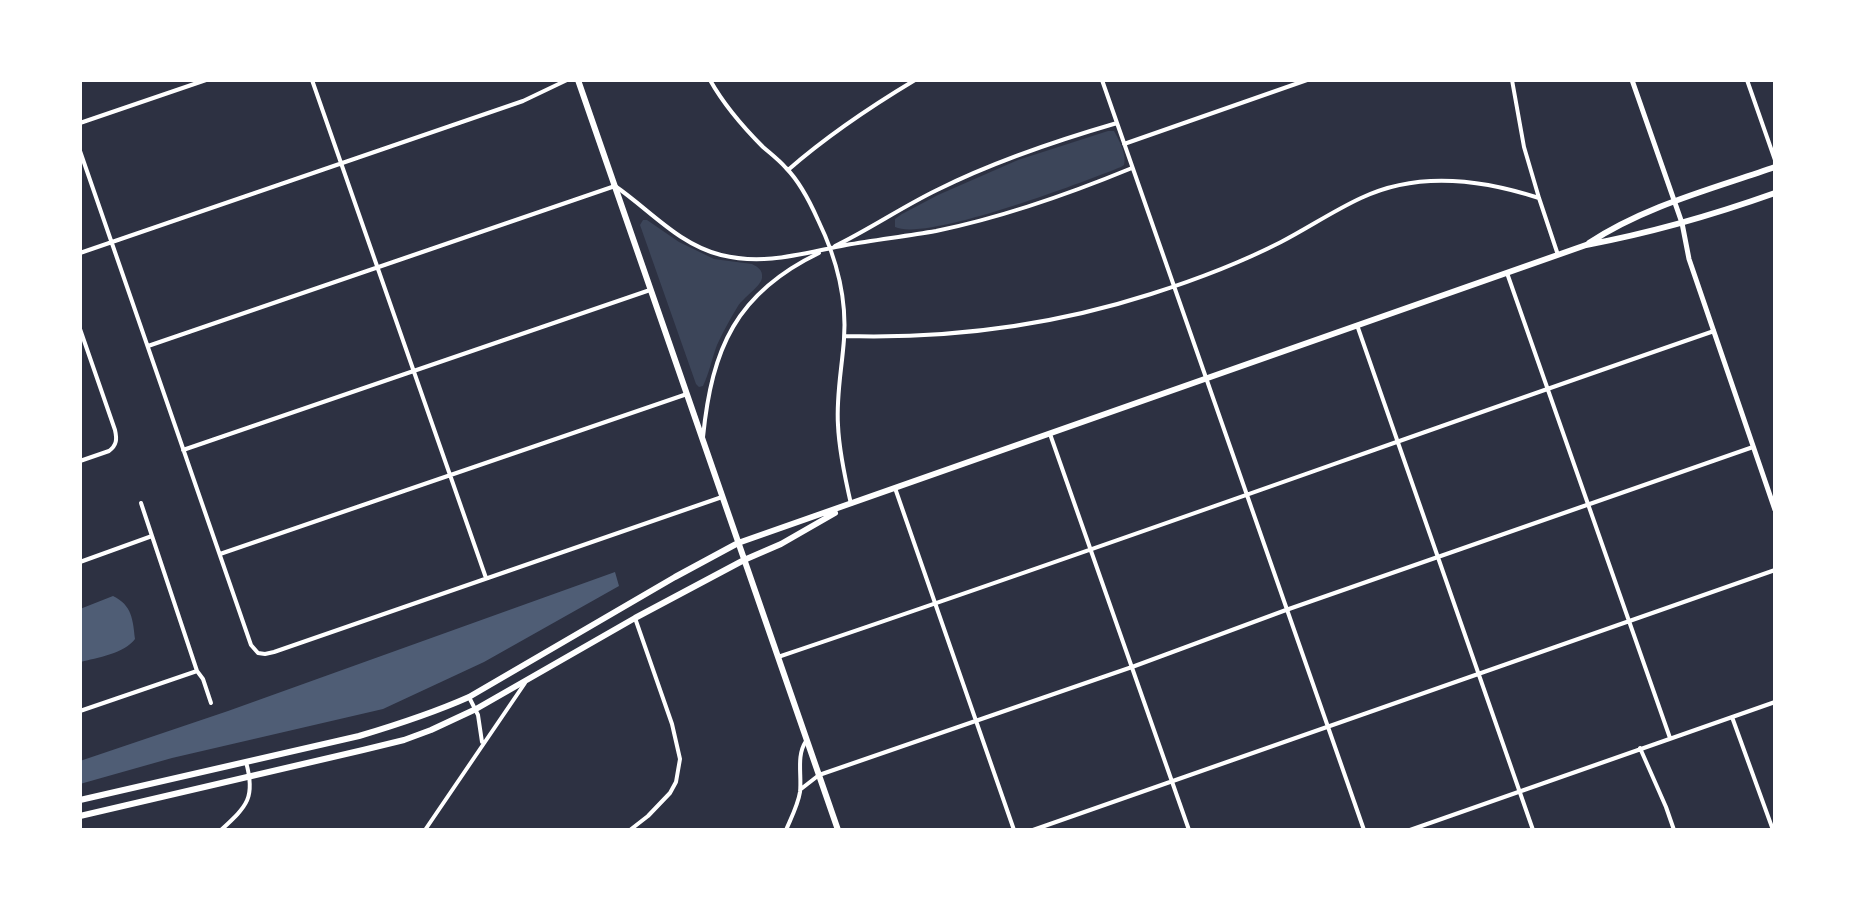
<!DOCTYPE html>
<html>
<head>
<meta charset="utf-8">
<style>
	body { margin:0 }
	#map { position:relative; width:1855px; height:910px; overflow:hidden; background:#2d3142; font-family:"Nunito Sans",sans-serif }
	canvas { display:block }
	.frame { position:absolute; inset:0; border:82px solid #fff; pointer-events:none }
</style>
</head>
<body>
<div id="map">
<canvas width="1855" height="910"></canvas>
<div class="frame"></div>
</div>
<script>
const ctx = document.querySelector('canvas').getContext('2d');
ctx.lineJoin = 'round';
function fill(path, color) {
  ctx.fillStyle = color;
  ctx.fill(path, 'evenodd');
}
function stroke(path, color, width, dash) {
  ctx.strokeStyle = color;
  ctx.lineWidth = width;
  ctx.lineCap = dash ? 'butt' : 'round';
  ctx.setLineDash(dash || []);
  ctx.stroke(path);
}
fill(new Path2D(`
	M1108,131h6c5,9 13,24 10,34l-3,2c-38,15 -194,75 -226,60v-8l7,-5 36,-19 80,-35z
	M647,220l32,22 35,17 38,5c6,3 11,6 10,14 -1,8 -19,20 -24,28 -8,13 -15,26 -21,39 -5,13 -8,29 -14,41l-4,1 -3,-3 -56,-159 3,-5z`), '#3c4559');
fill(new Path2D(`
	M615,572l4,14 -135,76 -101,47 -211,49 -92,26v-23l148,-50z
	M113,596c19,9 20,24 22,43 -10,14 -38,19 -55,23v-53z`), '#4f5d75');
stroke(new Path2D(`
	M312,80l174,498
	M710,80c14,25 33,47 53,67 8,7 16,13 23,21 14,14 24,34 32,52 18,37 29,78 26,119 -2,29 -8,57 -6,86 1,26 7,53 13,79
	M1102,80l262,750
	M1512,80l12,67 15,51 19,57
	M1747,80l28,80
	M80,123l126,-43
	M1124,144l183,-64
	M80,151l171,494 7,8 7,1 9,-2 448,-155
	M788,170c40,-35 82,-63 127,-90
	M835,246c35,-17 67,-39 102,-56 58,-29 118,-49 180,-67
	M80,253l443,-152 44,-21
	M1507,273l163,465
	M1357,325l176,505
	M80,329l35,101c2,9 2,15 -6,21l-29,10
	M845,336c104,3 206,-10 306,-42 44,-14 89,-31 130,-52 27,-14 52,-31 80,-44 56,-27 120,-19 178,0
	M148,346l467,-160c35,24 63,58 106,69 44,11 82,-2 125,-10 30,-5 60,-9 90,-14 68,-14 133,-37 196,-63
	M1050,434l139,396
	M703,437c9,-89 33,-144 116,-184
	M183,450l467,-160
	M895,488l119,342
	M141,503l56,168 6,8 8,24
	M220,554l467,-160
	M80,562l72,-26
	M778,657c313,-105 623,-218 936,-326
	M469,697l9,18 4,27
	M80,711l117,-40
	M1732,717l41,113
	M1640,748l26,59 8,23
	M801,789l18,-14 313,-108 154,-57 467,-163
	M221,830c26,-24 35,-32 25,-68
	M425,830l100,-147
	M630,830l18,-14 22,-23 6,-11 4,-23 -8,-35 -37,-106
	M786,830c5,-12 12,-25 14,-38 2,-17 -4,-36 6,-51
	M1033,830l742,-260
	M1410,830l365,-128`), '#fff', 4);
stroke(new Path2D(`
	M1632,80l50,143 7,36 86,251`), '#fff', 5);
stroke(new Path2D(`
	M578,80l260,750
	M1589,243c56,-37 123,-54 186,-76
	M80,800l279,-64c37,-11 74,-23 110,-39l206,-120 63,-34 848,-298c65,-12 127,-30 189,-52
	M80,816l283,-66 41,-10 27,-10 45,-21 159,-91 109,-58 37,-16 54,-31`), '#fff', 6);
</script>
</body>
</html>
